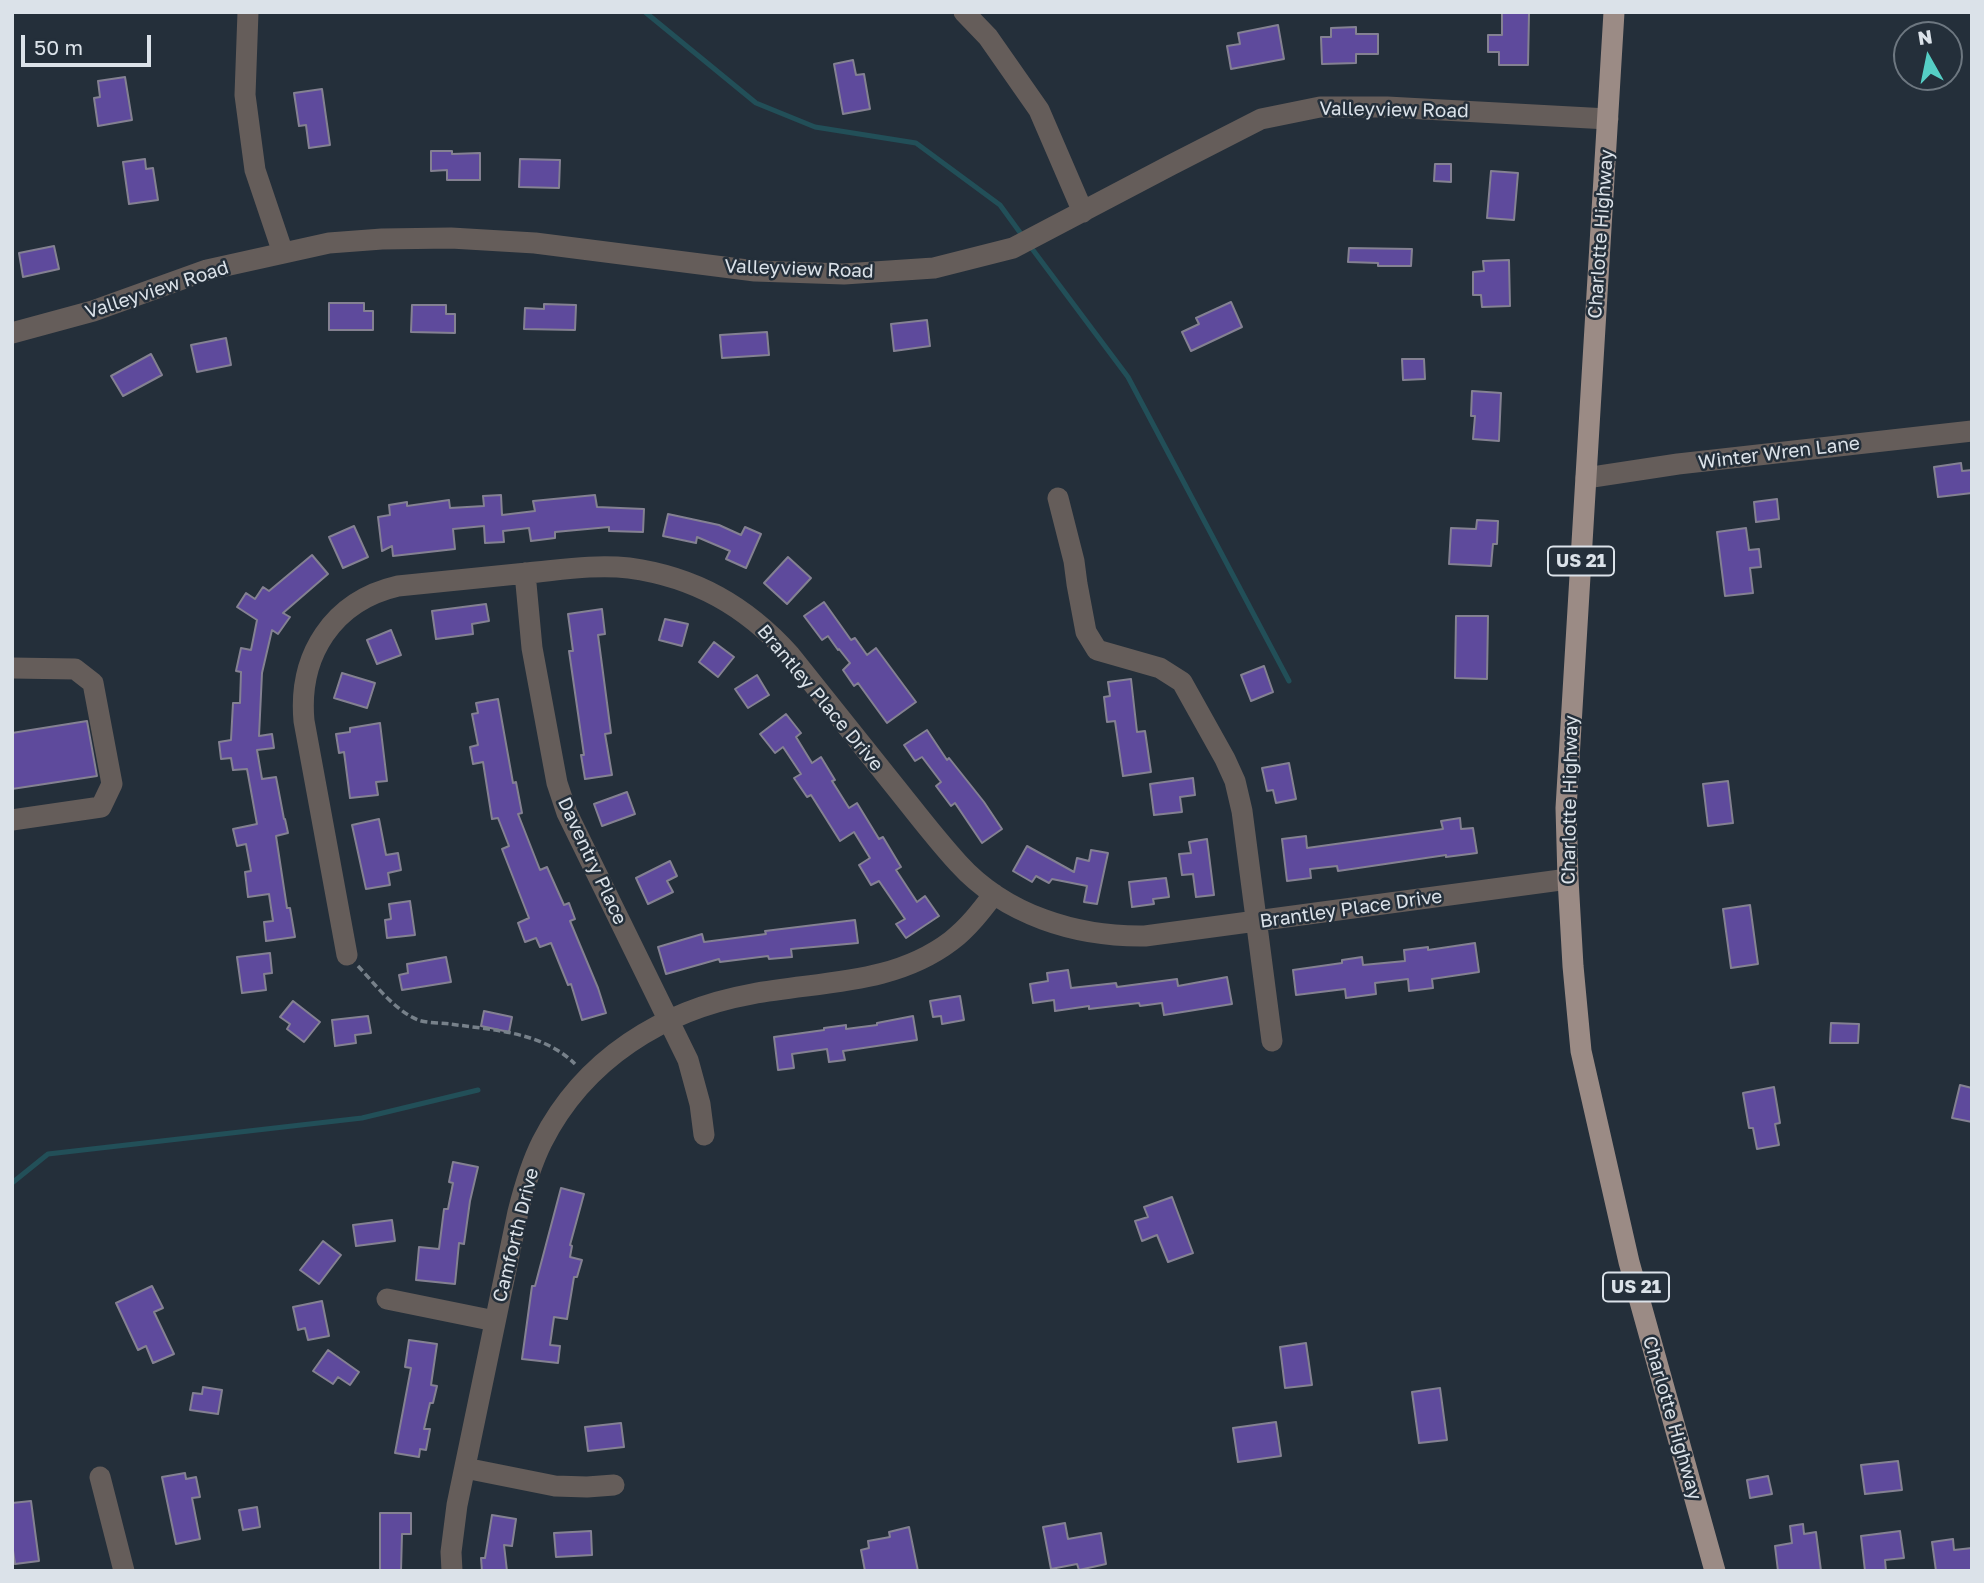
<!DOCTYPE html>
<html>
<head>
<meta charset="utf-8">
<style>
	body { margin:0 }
	#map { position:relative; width:1984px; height:1583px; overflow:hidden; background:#242f3a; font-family:"Golos Text",sans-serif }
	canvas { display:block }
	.frame { position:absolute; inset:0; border:14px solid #dbe2e9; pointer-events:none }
	.north { position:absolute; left:1893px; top:21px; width:70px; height:70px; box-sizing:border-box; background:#242f3a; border:2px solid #6d7780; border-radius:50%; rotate:351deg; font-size:19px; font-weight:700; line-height:28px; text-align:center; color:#dbe2e9 }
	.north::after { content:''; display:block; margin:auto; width:24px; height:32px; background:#55cec5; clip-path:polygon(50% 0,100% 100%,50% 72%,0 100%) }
	.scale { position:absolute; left:21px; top:35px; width:130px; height:32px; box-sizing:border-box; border:4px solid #dbe2e9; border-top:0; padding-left:9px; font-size:21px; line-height:24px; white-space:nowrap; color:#dbe2e9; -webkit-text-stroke:5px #242f3a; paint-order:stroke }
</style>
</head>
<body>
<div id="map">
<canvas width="1984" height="1583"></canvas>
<div class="frame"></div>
<div class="north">N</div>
<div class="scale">50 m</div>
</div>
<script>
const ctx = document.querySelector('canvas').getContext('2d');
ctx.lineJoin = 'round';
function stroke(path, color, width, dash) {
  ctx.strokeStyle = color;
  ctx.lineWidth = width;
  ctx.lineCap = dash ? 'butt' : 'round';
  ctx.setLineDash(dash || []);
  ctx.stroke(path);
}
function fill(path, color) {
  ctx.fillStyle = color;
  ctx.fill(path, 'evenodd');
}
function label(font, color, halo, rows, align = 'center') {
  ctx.font = font + ' "Golos Text",sans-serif';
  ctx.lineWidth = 5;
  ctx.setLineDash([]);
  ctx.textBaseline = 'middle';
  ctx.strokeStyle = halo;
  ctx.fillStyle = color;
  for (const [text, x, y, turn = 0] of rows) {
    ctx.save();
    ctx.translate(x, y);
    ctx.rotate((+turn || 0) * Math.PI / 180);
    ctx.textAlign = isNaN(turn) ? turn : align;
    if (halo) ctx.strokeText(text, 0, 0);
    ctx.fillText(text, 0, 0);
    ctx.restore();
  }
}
stroke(new Path2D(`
	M645,12l111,91 59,24 101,16 84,62 24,33
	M1030,246l98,131 161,304
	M12,1183l36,-29 314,-36 116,-28`), '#224f58', 5);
const building = new Path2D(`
	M1502,13h27l-1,52h-29v-13h-11v-17h14z
	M1278,25l6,34 -53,10 -4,-23 13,-2 -2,-11z
	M1356,27v7h22v20h-22v9l-34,1 -1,-27h10v-9z
	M853,60l3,15 8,-1 6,35 -27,5 -9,-50z
	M125,77l7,43 -34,6 -4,-28 6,-1 -2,-16z
	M322,89l8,56 -21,3 -3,-23 -7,1 -5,-33z
	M431,151h21v3l28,-1v27h-33v-10l-16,1z
	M145,159l1,10 7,-1 5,32 -29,4 -6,-42z
	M520,159l40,1 -1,28 -40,-1z
	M1435,164h16v18l-17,-1z
	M1491,171l27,2 -4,47 -27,-2z
	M54,246l5,23 -36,8 -4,-24z
	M1349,248l63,1 -1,17h-33v-3l-30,-1z
	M1509,260l1,46 -28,1 -1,-12h-8v-23l11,-1 -1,-10z
	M1231,302l11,25 -51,24 -9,-19 17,-8 -3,-6z
	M329,303h35v8h9v19h-44z
	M544,304l32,1 -1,25 -51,-1 1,-21 19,1z
	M412,305h34v9h9v19l-44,-1z
	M927,320l3,26 -36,5 -3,-27z
	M767,332l2,23 -47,3 -2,-23z
	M226,338l5,27 -34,7 -6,-27z
	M151,354l11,21 -39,21 -12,-20z
	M1402,359h22l1,20 -22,1z
	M1472,391l29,2 -2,48 -26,-2 2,-23h-4z
	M1961,463l1,8 10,-1v23l-34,4 -4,-30z
	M501,495l1,20 33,-4 -2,-10 62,-6 2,12 47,2 -1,23 -34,-1v-4l-54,5v6l-24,3 -2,-13 -26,3 1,11 -19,1 -1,-17 -31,3 2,20 -62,7 -1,-10 -10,5 -4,-34 12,-2 -1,-10 18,-3v4l42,-6 1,8 34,-2 -1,-10z
	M1777,499l2,20 -23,3 -2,-20z
	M668,514l51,11 22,10 4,-8 16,7 -15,34 -20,-9 4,-8 -33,-14 -1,6 -33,-7z
	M1477,520l21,1 -1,23h-4l-2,22 -42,-2 2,-36 25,1z
	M354,526l14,31 -25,11 -14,-31z
	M1746,528l3,22 10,-1 2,18 -11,1 3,25 -28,3 -8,-64z
	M312,555l16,19 -45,39 7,4 -12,17 -6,-4 -10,43 -3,63 13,-2 2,14 -17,2 5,29 14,-2 8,42h1l3,14 -12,3 11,72h3l5,29 -29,4 -2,-19 9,-1 -4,-27 -21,3 -3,-25 6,-1 -5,-27 -9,2 -4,-17 24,-5 -10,-55 -14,1 -2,-12 -10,1 -2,-17 12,-2 2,-37h7l1,-31 -5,-1 5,-23 10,2 6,-30 -20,-13 9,-14 9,6 8,-12 6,4z
	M788,557l23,21 -24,26 -23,-21z
	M824,602l27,38 4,-2 12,17 9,-7 40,54 -29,21 -29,-40 -4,3 -11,-16 7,-7 -11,-14 -1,1 -10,-14 -6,4 -18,-24z
	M486,604l3,17 -17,3 1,10 -37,5 -4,-28z
	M602,609l3,25 -7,1 13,98 -6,1 7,41 -27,4 -4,-24h3l-15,-104h4l-5,-37z
	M1456,616h32l-1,63 -32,-1z
	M665,619l23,5 -6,22 -23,-6z
	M391,630l10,25 -24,9 -10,-24z
	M714,642l20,15 -16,20 -19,-15z
	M1264,666l9,26 -22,9 -10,-26z
	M342,673l33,10 -8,25 -33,-10z
	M757,675l12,20 -21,13 -13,-19z
	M1131,679l6,53 8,-1 6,41 -28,4 -8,-55 -8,1 -3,-25 6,-1 -2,-14z
	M498,699l15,84 3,-1 6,31 -4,1 22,56 7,-3 17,38 5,-2 6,16 -5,2 28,67 8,25 -24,7 -11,-36 -3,1 -17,-42 -11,4 -4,-9 -11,4 -7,-19 11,-5 -27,-69 7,-3 -11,-28 -6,1 -9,-57 -10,2 -3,-17 8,-2 -6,-31 6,-1 -2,-10z
	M786,714l15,19 -5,4 16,26 9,-6 14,23 -3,1 17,27 8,-5 22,36 4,-2 18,30 -5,3 21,32 8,-6 14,20 -33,22 -10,-14 9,-5 -26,-38 -8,4 -12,-20 11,-7 -16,-26 -14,9 -29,-46 -4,2 -13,-19 7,-4 -18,-27 -8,6 -15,-19z
	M87,721l10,55 -85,13v-56z
	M380,723l7,58 -11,1 2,13 -28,3 -6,-46 -5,1 -3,-19 14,-2v-4z
	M927,730l20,30 2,-2 35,44 18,27 -20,14 -27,-40 -4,3 -15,-20 5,-4 -19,-25 -7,4 -11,-16z
	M1289,763l7,36 -20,4 -3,-13 -6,1 -5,-23z
	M1193,778l2,17 -15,2 2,15 -28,3 -4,-31z
	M1728,781l5,42 -25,3 -5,-42z
	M627,792l8,22 -33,12 -8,-22z
	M1460,818l1,11 12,-1 4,25 -31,4v-2l-108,16 -1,-5 -27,3 1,9 -24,3 -5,-42 24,-3 1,12 136,-19 -2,-8z
	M379,819l7,36 12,-2 3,17 -13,3 2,12 -24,4 -14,-64z
	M1207,839l7,56 -18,2 -3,-23 -11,1 -3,-21 12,-1 -2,-11z
	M1027,846l47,26 3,-14 12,3 2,-11 17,3 -11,51 -13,-2 3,-16 -35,-7 -3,4 -13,-7 -4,6 -19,-11z
	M670,861l7,15 -10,5 6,11 -25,12 -12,-26z
	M1166,878l3,19 -16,2 1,5 -22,3 -3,-25z
	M410,901l5,34 -28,3 -2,-18 6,-1 -2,-15z
	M1750,905l8,59 -27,4 -8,-59z
	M855,920l3,23 -67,6 1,8 -23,2 -1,-3 -48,6 -1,-3 -53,15 -8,-27 44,-13 2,8 62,-8 -1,-3z
	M1475,943l4,29 -47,7 1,9 -24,3 -1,-12 -33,4 1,11 -30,4 -1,-9 -49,6 -3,-25 49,-7v-3l20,-3 1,8 42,-4 -1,-11 24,-3v3z
	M270,953l2,20 -8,1 2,16 -24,3 -5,-36z
	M446,957l5,25 -49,8 -3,-15 9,-2 -1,-9z
	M1068,970l3,18 45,-5 1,4 60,-8 1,7 49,-9 5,27 -68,11 -2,-12 -22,3 -1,-3 -50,6v-3l-34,5 -1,-11 -21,3 -3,-19 18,-3 -1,-8z
	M960,996l4,24 -22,4 -1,-8 -8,1 -3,-16z
	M293,1001l27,21 -16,20 -17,-13 3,-5 -10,-7z
	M484,1011l28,6 -3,15 -28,-6z
	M368,1016l3,17 -16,2 1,8 -21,3 -3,-26z
	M913,1016l4,24 -74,11 2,9 -16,2 -2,-13 -35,5 2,14 -16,2 -4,-33 50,-7v-2l22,-3v4l31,-4v-2z
	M1831,1023l28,1 -1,19h-28z
	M1960,1085l12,3v34l-20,-4z
	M1774,1087l6,36 -5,1 4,21 -22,4 -4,-21h-4l-6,-35z
	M453,1162l25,5 -8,34 -6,43 -5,-1 -4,41 -39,-4 3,-33 20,2 5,-40h4l5,-26 -4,-1z
	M561,1188l23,6 -14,51 2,1 -2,11 12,3 -5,17h-3l-7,42 -13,-2 -4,28 10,1 -2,17 -36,-4 10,-73h3z
	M1172,1197l21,56 -25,9 -11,-27 -15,6 -7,-20 13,-4 -4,-10z
	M392,1220l3,21 -39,5 -3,-21z
	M323,1241l18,14 -22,29 -19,-14z
	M152,1286l11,22 -9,4 20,42 -21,9 -7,-17 -8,4 -22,-47z
	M322,1301l7,35 -21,4 -3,-12 -7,2 -5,-23z
	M409,1340l28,4 -6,41 6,1 -4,17h-3l-6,26h6l-4,21 -6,-1 -1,8 -24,-4 16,-85 -6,-1z
	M1306,1343l6,42 -27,3 -5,-41z
	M328,1350l31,22 -9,13 -12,-8 -5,7 -20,-13z
	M203,1387l19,3 -4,24 -28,-4 3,-17 9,1z
	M1440,1388l7,52 -28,3 -7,-51z
	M1276,1422l5,34 -43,6 -5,-34z
	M621,1423l3,24 -36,4 -3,-24z
	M1898,1461l4,29 -37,4 -4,-29z
	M185,1473l1,6 10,-2 4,20 -8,1 8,41 -24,5 -14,-67z
	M1768,1476l4,18 -22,4 -3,-18z
	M31,1501l8,60 -24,3 -3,-20v-41z
	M257,1507l3,20 -17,3 -4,-20z
	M380,1513h31v21h-9l-1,37h-21z
	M492,1515l24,4 -4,27 -8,-1 3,26h-25l-1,-13h4z
	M1065,1523l3,16 33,-6 5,31 -27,6 -2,-6 -26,5 -8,-42z
	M1803,1524l1,10 12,-2 5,39h-43l-3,-25 17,-3 -2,-17z
	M909,1527l9,44h-53l-4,-21 8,-2 -1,-7 22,-4 -1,-5z
	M591,1531l1,24 -36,2 -2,-24z
	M1900,1531l4,27 -19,2 1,11h-21l-4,-35z
	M1953,1539l1,11 18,-2v23h-36l-4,-29z`);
fill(building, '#5e4a9c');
stroke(building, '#848192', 2);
stroke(new Path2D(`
	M358,966c17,18 36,44 60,54 9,3 22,3 32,4 43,6 93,8 125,40`), '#77818a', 3.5, [7, 3.5]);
stroke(new Path2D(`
	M248,12l-3,83 10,75 28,83
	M964,12l24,25 51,73 44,102
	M12,333l81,-22 114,-41 122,-27 53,-4 69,-1 84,5 220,28 89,3 90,-6 79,-20 158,-83 90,-46 59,-12h67l221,12
	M1586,478l92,-14 294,-33
	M1058,498l16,63 3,23 9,48 11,18 63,18 22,14 43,77 10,22 7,30 30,230
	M525,573l7,75 25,135 10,30 121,247 12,44 4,31
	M12,668l63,1 18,14 19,101 -11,23 -89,13
	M347,955l-43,-234c-6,-66 29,-120 94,-135 43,-4 86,-9 129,-13 33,-3 68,-9 102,-5 66,9 117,38 161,87 34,43 69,86 103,129 21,26 42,54 65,79 47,52 118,74 187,73l423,-57
	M387,1299l108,22
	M465,1468l90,18 32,1 27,-2
	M100,1477l24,94
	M452,1571l-1,-19 6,-47 61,-293c6,-24 13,-48 24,-70 42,-83 121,-132 210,-148 69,-13 141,-9 199,-53 17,-13 30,-30 43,-47`), '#655d5a', 21);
stroke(new Path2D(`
	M1614,12l-48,796 2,71 5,87 8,85 48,211 86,309`), '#9b8b85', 21);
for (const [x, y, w] of [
	[1581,561,66],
	[1636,1287,66]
]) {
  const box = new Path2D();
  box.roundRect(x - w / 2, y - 14.5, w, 29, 5);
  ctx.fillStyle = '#242f3a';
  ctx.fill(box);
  stroke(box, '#dbe2e9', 2);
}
label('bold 18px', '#dbe2e9', null, [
	["US 21",1581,561],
	["US 21",1636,1287]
]);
label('19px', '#dbe2e9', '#242f3a', [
	["Valleyview Road",1394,110,1],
	["Charlotte Highway",1601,234,-86],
	["Valleyview Road",799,269,2],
	["Valleyview Road",157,290,-18],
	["Winter Wren Lane",1779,453,-7],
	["Brantley Place Drive",820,698,50],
	["Charlotte Highway",1570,800,-89],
	["Daventry Place",592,861,65],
	["Brantley Place Drive",1351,909,-8],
	["Camforth Drive",516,1235,-76],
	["Charlotte Highway",1672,1418,74]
]);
</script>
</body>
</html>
